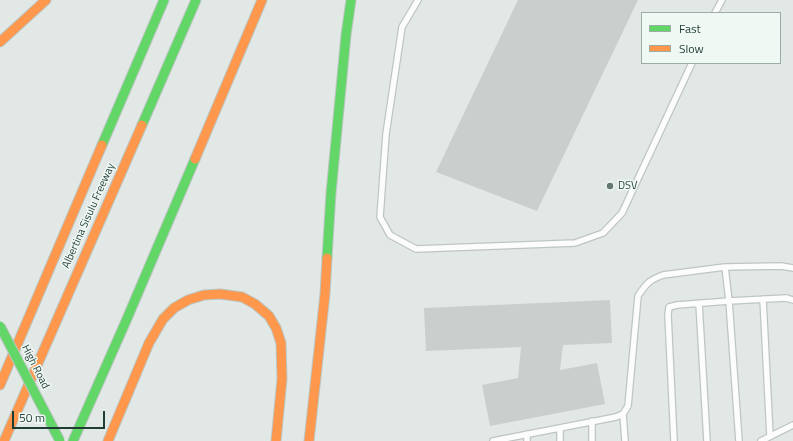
<!DOCTYPE html>
<html>
<head>
<meta charset="utf-8">
<style>
	body { margin:0 }
	#map { position:relative; width:793px; height:441px; overflow:hidden; background:#e2e8e5; font-family:"Titillium Web",sans-serif }
	canvas { display:block }
	.legend { position:absolute; left:641px; top:12px; width:140px; height:52px; box-sizing:border-box; background:#f0f8f4; border:1px solid #9cada7; margin:0; padding:5px 7px; list-style:none; font-size:12px; color:#1f3d34 }
	.legend li { display:flex; align-items:center; gap:8px; height:20px }
	.legend b { width:20px; border:1px solid #9cada7 }
	.scale { position:absolute; left:12px; top:411px; width:93px; height:18px; box-sizing:border-box; border:2px solid #1f3d34; border-top:0; padding-left:5px; font-size:12px; line-height:14px; white-space:nowrap; color:#1f3d34; -webkit-text-stroke:3px #f0f8f4; paint-order:stroke }
</style>
</head>
<body>
<div id="map">
<canvas width="793" height="441"></canvas>
<ul class="legend">
<li><b style="height:5px;background:#63d668"></b>Fast</li>
<li><b style="height:5px;background:#ff974d"></b>Slow</li>
</ul>
<div class="scale">50 m</div>
</div>
<script>
const ctx = document.querySelector('canvas').getContext('2d');
ctx.lineJoin = 'round';
function fill(path, color) {
  ctx.fillStyle = color;
  ctx.fill(path, 'evenodd');
}
function stroke(path, color, width, dash) {
  ctx.strokeStyle = color;
  ctx.lineWidth = width;
  ctx.lineCap = dash ? 'butt' : 'round';
  ctx.setLineDash(dash || []);
  ctx.stroke(path);
}
function label(font, color, halo, rows, align = 'center') {
  ctx.font = font + ' "Titillium Web",sans-serif';
  ctx.lineWidth = 3;
  ctx.setLineDash([]);
  ctx.textBaseline = 'middle';
  ctx.strokeStyle = halo;
  ctx.fillStyle = color;
  for (const [text, x, y, turn = 0] of rows) {
    ctx.save();
    ctx.translate(x, y);
    ctx.rotate((+turn || 0) * Math.PI / 180);
    ctx.textAlign = isNaN(turn) ? turn : align;
    if (halo) ctx.strokeText(text, 0, 0);
    ctx.fillText(text, 0, 0);
    ctx.restore();
  }
}
fill(new Path2D(`
	M518,0h120l-101,211 -101,-39z
	M610,300l2,43 -49,2 -3,25 37,-7 8,41 -115,22 -8,-41 36,-7 3,-31 -95,4 -2,-43z`), '#c9cfcd');
const lane = new Path2D(`
	M418,0l-16,27 -16,107 -6,83 10,18 26,14 159,-6 28,-10 19,-20 70,-150
	M715,13l7,-13
	M725,267l4,34 10,140
	M763,299l7,137
	M699,303l8,138
	M623,414l2,27
	M560,428v13
	M493,441l123,-24 7,-3 5,-8 10,-110c8,-12 11,-16 25,-21l62,-8 56,-1 12,2
	M527,441v-7
	M592,441v-20
	M674,441l-6,-126 1,-8 8,-2 52,-4 57,-3 7,2
	M761,441l32,-16`);
const fast = new Path2D(`
	M142,125l54,-125
	M102,145l62,-145
	M327,258l4,-65 15,-158 5,-35
	M73,441l53,-120 69,-162`);
const slow = new Path2D(`
	M0,42l46,-42
	M195,159l67,-159
	M0,385l102,-240
	M4,441l138,-316
	M108,441l41,-98 14,-24 11,-11 14,-8 16,-5 16,-1 22,3 13,7 14,12 7,12 5,15 1,36 -6,62
	M309,441l16,-147 2,-36`);
stroke(lane, '#bfc5c2', 8);
stroke(fast, '#bbc5c1', 11);
stroke(slow, '#bbc5c1', 11);
stroke(lane, '#fbfcfb', 5.5);
stroke(fast, '#63d668', 9);
stroke(slow, '#ff974d', 9);
const fastBridge = new Path2D(`
	M0,326l60,115`);
stroke(fastBridge, '#bbc5c1', 11, []);
stroke(fastBridge, '#63d668', 9);
for (const [x, y, r, color] of [
	[610,186,4,"#637972"]
]) {
  const dot = new Path2D();
  dot.arc(x, y, r, 0, 2 * Math.PI);
  ctx.fillStyle = color;
  ctx.fill(dot);
  stroke(dot, '#f0f8f4', 1.5);
}
label('11px', '#1f3d34', '#f0f8f4', [
	["DSV",618,186]
], 'left');
label('11px', '#1f3d34', '#f0f8f4', [
	["Albertina Sisulu Freeway",89,216,-66],
	["High Road",35,367,63]
]);
</script>
</body>
</html>
